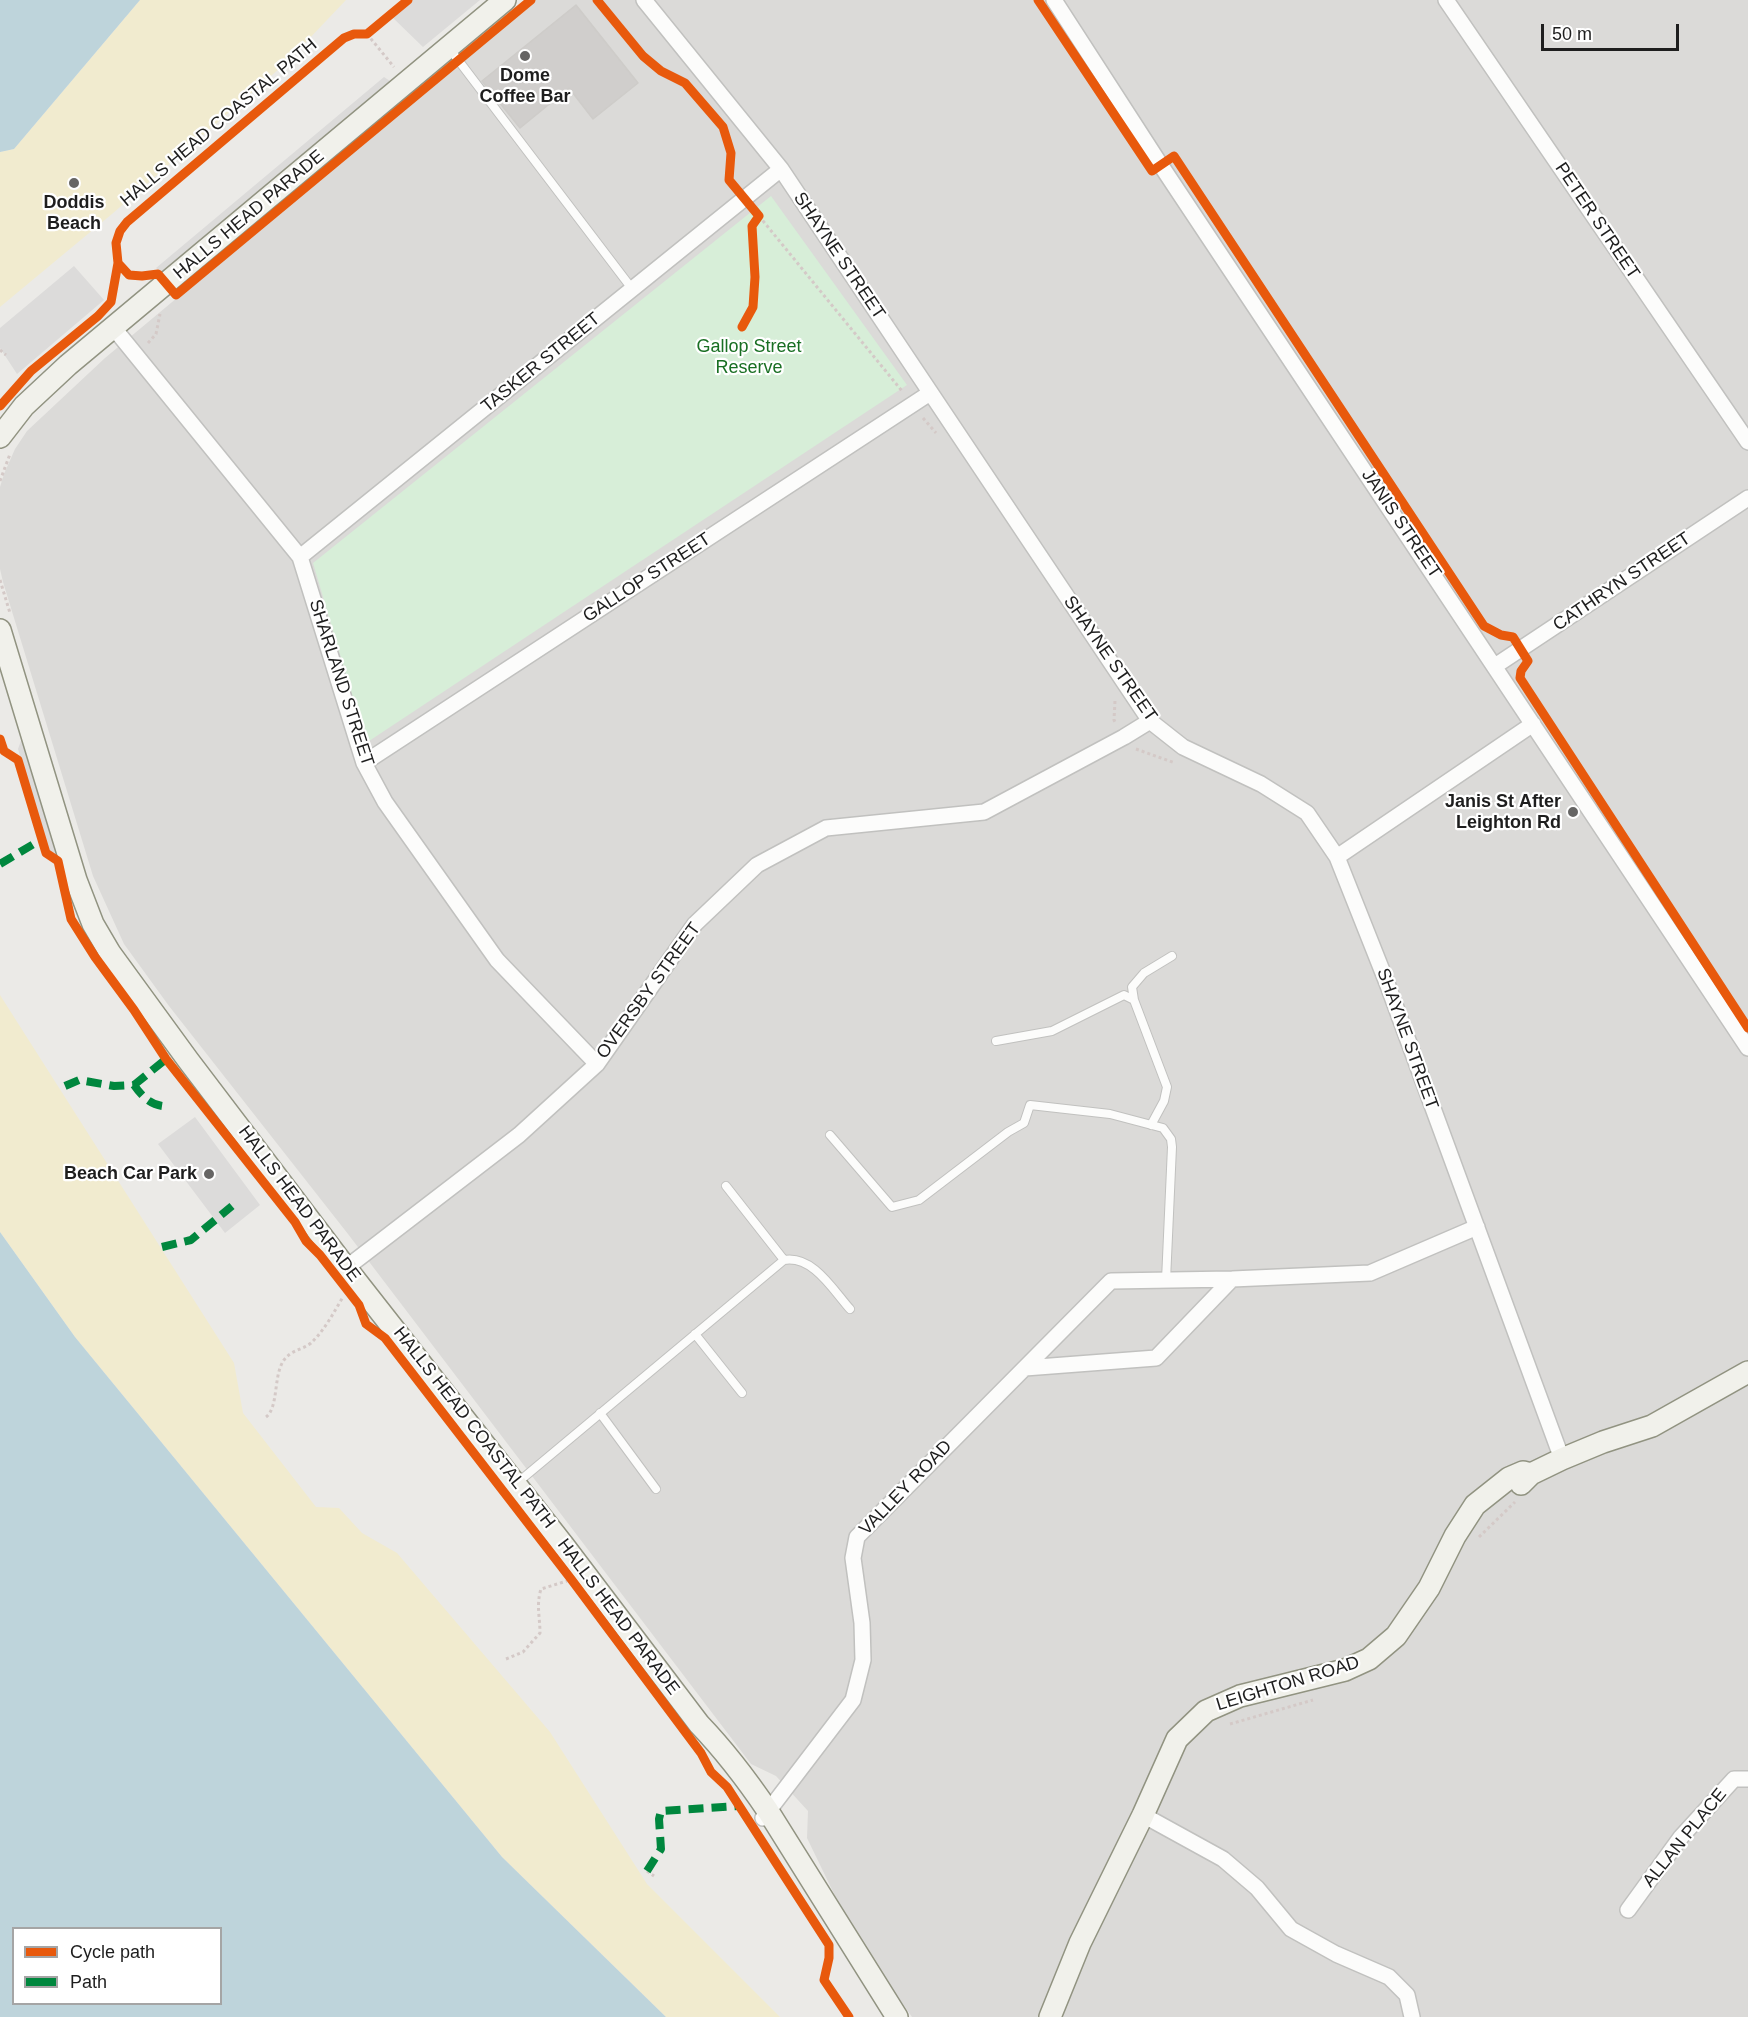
<!DOCTYPE html>
<html>
<head>
<meta charset="utf-8">
<style>
	body { margin:0 }
	#map { position:relative; width:1748px; height:2017px; overflow:hidden; background:#ebeae7; font-family:Helvetica,sans-serif }
	canvas { display:block }
	.legend { position:absolute; left:12px; top:1927px; width:210px; height:78px; box-sizing:border-box; background:#fff; border:2px solid #a5a5a5; margin:0; padding:8px 10px; list-style:none; font-size:18px; color:#1e1e1e }
	.legend li { display:flex; align-items:center; gap:12px; height:30px }
	.legend b { width:30px; border:2px solid #a5a5a5 }
	.scale { position:absolute; left:1541px; top:24px; width:138px; height:27px; box-sizing:border-box; border:3px solid #1e1e1e; border-top:0; padding-left:8px; font-size:18px; line-height:21px; white-space:nowrap; color:#1e1e1e; -webkit-text-stroke:4px #fff; paint-order:stroke }
</style>
</head>
<body>
<div id="map">
<canvas width="1748" height="2017"></canvas>
<ul class="legend">
<li><b style="height:8px;background:#e8590c"></b>Cycle path</li>
<li><b style="height:8px;background:#00873e"></b>Path</li>
</ul>
<div class="scale">50 m</div>
</div>
<script>
const ctx = document.querySelector('canvas').getContext('2d');
ctx.lineJoin = 'round';
function fill(path, color) {
  ctx.fillStyle = color;
  ctx.fill(path, 'evenodd');
}
function stroke(path, color, width, dash) {
  ctx.strokeStyle = color;
  ctx.lineWidth = width;
  ctx.lineCap = dash ? 'butt' : 'round';
  ctx.setLineDash(dash || []);
  ctx.stroke(path);
}
function label(font, color, halo, rows, align = 'center') {
  ctx.font = font + ' Helvetica,sans-serif';
  ctx.lineWidth = 4.5;
  ctx.setLineDash([]);
  ctx.textBaseline = 'middle';
  ctx.strokeStyle = halo;
  ctx.fillStyle = color;
  for (const [text, x, y, turn = 0] of rows) {
    ctx.save();
    ctx.translate(x, y);
    ctx.rotate((+turn || 0) * Math.PI / 180);
    ctx.textAlign = isNaN(turn) ? turn : align;
    if (halo) ctx.strokeText(text, 0, 0);
    ctx.fillText(text, 0, 0);
    ctx.restore();
  }
}
fill(new Path2D(`
	M534,0h1214v2017h-836l-59,-84 -46,-95 1,-27 -32,-35 -25,-12 -403,-530 -179,-228 -45,-62 -31,-68 -90,-294 -3,-13v-82l4,-13 11,-25 12,-18 78,-73z`), '#dbdad8');
fill(new Path2D(`
	M140,0h206l-59,62 -175,152 -112,93v-155l14,-3z
	M0,995l234,368 9,50 73,94 23,1 23,25 35,20 153,179 97,152 133,133h-114l-164,-160 -427,-520 -75,-105z`), '#f1ebcf');
fill(new Path2D(`
	M771,196l136,189 -541,358 -53,-180z`), '#d7eed8');
fill(new Path2D(`
	M412,0h68l-57,47 -31,-30z
	M384,77l6,4 -229,191 -5,-4z
	M74,266l30,34 -87,74 -17,-26v-20z
	M22,738l35,119 -8,-5 -31,-103z
	M195,1117l65,88 -35,28 -67,-89z`), '#dcdbda');
fill(new Path2D(`
	M0,0h140l-126,149 -14,3z
	M0,1232l75,105 427,520 164,160h-666zM220,1928v76h-206v-76z`), '#bed4db');
const building = new Path2D(`
	M576,5l62,78 -45,36 -24,-31 -49,40 -38,-47z`);
fill(building, '#d0cecc');
stroke(building, '#ceccc9', 1.5);
const lane = new Path2D(`
	M449,48l184,242
	M1134,1000l-2,-13 12,-14 28,-17
	M996,1041l56,-10 72,-36 10,5 33,87 -3,14 -13,24
	M830,1135l62,72 27,-7 89,-68 16,-9 6,-18 80,9 53,14 8,11 1,8 -6,133
	M726,1186l58,74
	M695,1334l47,59
	M600,1413l56,76
	M517,1483l267,-223c29,-5 49,30 66,49`);
const street = new Path2D(`
	M644,0l137,169 369,552 33,26 78,37 46,29 30,44 50,126 175,476
	M1054,0l106,164 588,884
	M1446,0l302,442
	M113,327l187,230 64,206 21,39 112,158 100,104
	M300,557l481,-388
	M1495,666l253,-168
	M364,763l566,-370
	M1337,857l196,-133
	M346,1268l173,-133 78,-71 98,-140 62,-59 69,-37 158,-16 140,-75 26,-16
	M1025,1368l131,-10 76,-79
	M1143,1815l80,44 34,29 34,41 45,25 53,23 18,18 5,22
	M763,1818l90,-118 10,-40 -1,-37 -9,-65 4,-21 254,-256 121,-2 138,-6 107,-46
	M1628,1910l53,-73 53,-58h14`);
const secondary = new Path2D(`
	M0,437l24,-31 44,-41 437,-365
	M0,630l76,250 17,44 17,29 78,107 158,208 218,278 135,178c26,27 48,56 69,87l129,206
	M1521,1484l10,-10 31,-15 41,-17 49,-16 96,-54
	M1050,2017l30,-74 63,-128 34,-76 29,-28 34,-15 105,-26 24,-11 27,-23 33,-48 26,-52 20,-31 34,-27 14,-6 8,2`);
stroke(lane, '#c1c1bf', 10);
stroke(street, '#c1c1bf', 18);
stroke(secondary, '#919381', 24);
stroke(new Path2D(`
	M367,34l27,33
	M759,216l143,175
	M148,343l8,-9 4,-20
	M0,350l6,5
	M923,418l13,15
	M0,481l10,-27
	M0,580l10,33
	M1115,701l-1,19 2,4
	M1136,749l39,14
	M266,1417c13,-10 7,-42 18,-57 7,-10 18,-10 27,-17 13,-12 23,-31 32,-46
	M1479,1537l36,-35
	M506,1659l17,-7 17,-19c0,-16 -4,-28 1,-44l26,-8
	M1230,1724l83,-24
	M647,1871l7,5`), '#d4c9c7', 3, [3, 3]);
stroke(lane, '#fcfcfb', 8);
stroke(street, '#fcfcfb', 15);
stroke(secondary, '#f1f1eb', 21);
stroke(new Path2D(`
	M0,864l42,-25
	M134,1085l32,-26
	M65,1086l14,-6 35,6 20,-1c7,10 15,19 28,21
	M162,1247l29,-7 41,-34
	M647,1871l14,-22 -2,-30 2,-8 78,-5`), '#00873e', 8, [15, 8]);
stroke(new Path2D(`
	M597,0l46,56 18,15 24,12 38,44 8,26 -2,27 30,36 -7,10 3,51 -2,30 -11,20
	M1038,0l114,171 22,-15 310,470 17,9 12,2 15,24 -7,10 -1,7 228,350
	M118,263l11,12 13,1 16,-2 18,21 355,-295
	M0,406l31,-35 67,-55 13,-14 7,-39 -2,-20 4,-12 7,-9 217,-184 10,-4h13l41,-34
	M0,739l4,12 14,9 28,93 12,8 13,58 24,38 39,53 32,49 129,163 11,19 14,14 39,50 7,19 19,14 186,241 130,174 10,19 16,15 102,158v13l-5,22 25,37`), '#e8590c', 9);
for (const [x, y, r, color] of [
	[525,56,6,"#666564"],
	[74,183,6,"#666564"],
	[1573,812,6,"#666564"],
	[209,1174,6,"#666564"]
]) {
  const dot = new Path2D();
  dot.arc(x, y, r, 0, 2 * Math.PI);
  ctx.fillStyle = color;
  ctx.fill(dot);
  stroke(dot, '#fff', 2);
}
label('bold 18px', '#1e1e1e', '#fff', [
	["Dome",525,76],
	["Coffee Bar",525,97],
	["Doddis",74,203],
	["Beach",74,224],
	["Janis St After",1561,802,"right"],
	["Leighton Rd",1561,823,"right"],
	["Beach Car Park",197,1174,"right"]
]);
label('18px', '#1e1e1e', '#fff', [
	["HALLS HEAD COASTAL PATH",219,123,-40],
	["HALLS HEAD PARADE",249,215,-40],
	["PETER STREET",1597,221,56],
	["SHAYNE STREET",839,256,56],
	["TASKER STREET",541,363,-39],
	["JANIS STREET",1401,524,56],
	["GALLOP STREET",647,578,-33],
	["CATHRYN STREET",1622,582,-34],
	["SHAYNE STREET",1110,659,55],
	["SHARLAND STREET",341,683,72],
	["OVERSBY STREET",649,991,-54],
	["SHAYNE STREET",1407,1039,70],
	["HALLS HEAD PARADE",299,1204,53],
	["HALLS HEAD COASTAL PATH",474,1428,52],
	["VALLEY ROAD",906,1488,-46],
	["HALLS HEAD PARADE",618,1617,53],
	["LEIGHTON ROAD",1288,1684,-17],
	["ALLAN PLACE",1685,1838,-51]
]);
label('18px', '#196f23', '#fff', [
	["Gallop Street",749,347],
	["Reserve",749,368]
]);
</script>
</body>
</html>
